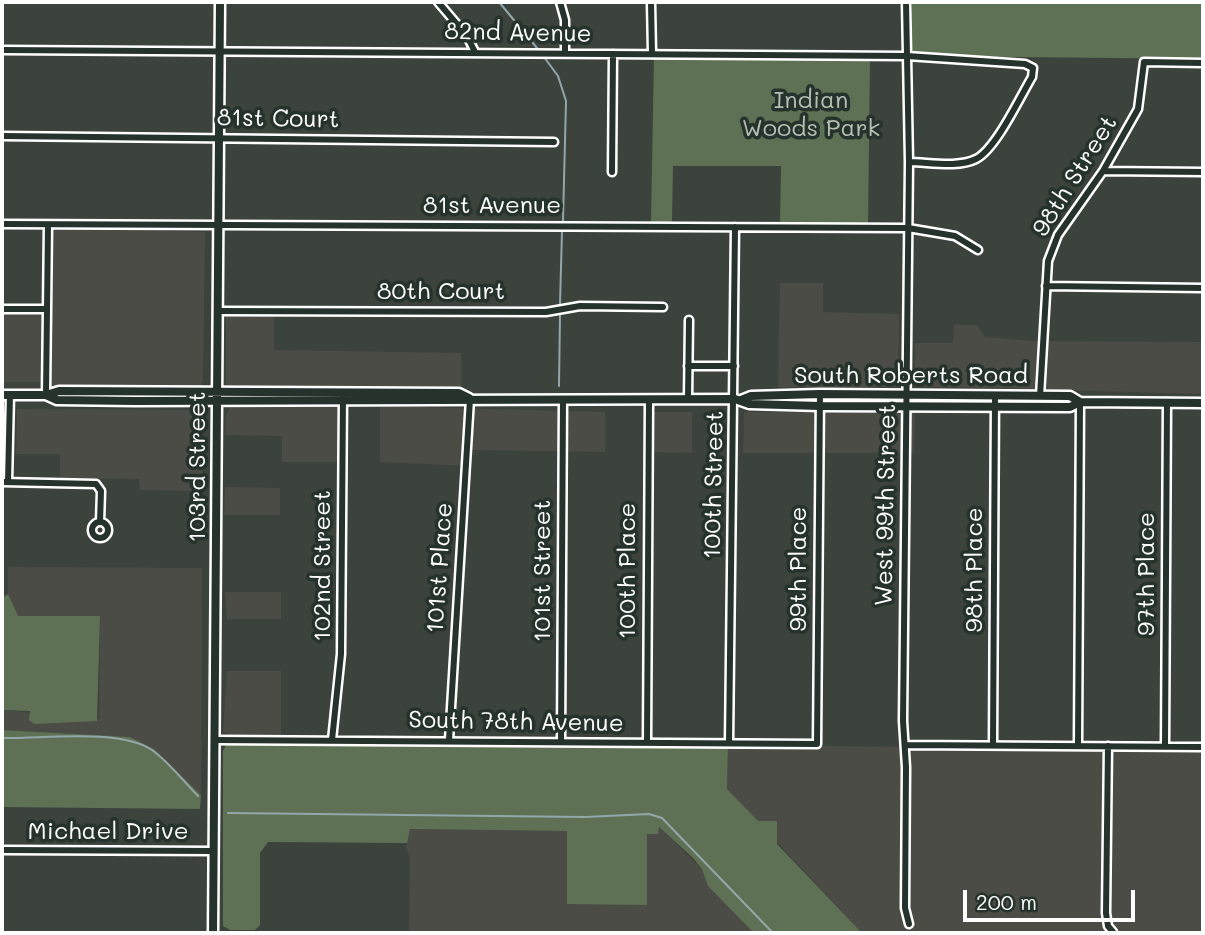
<!DOCTYPE html>
<html>
<head>
<meta charset="utf-8">
<style>
	body { margin:0 }
	#map { position:relative; width:1205px; height:935px; overflow:hidden; background:#3c423c; font-family:Mali,sans-serif }
	canvas { display:block }
	.frame { position:absolute; inset:0; border:4px solid #fff; pointer-events:none }
	.scale { position:absolute; left:963px; top:890px; width:172px; height:32px; box-sizing:border-box; border:4px solid #fff; border-top:0; padding-left:9px; font-size:21px; line-height:24px; white-space:nowrap; color:#fff; -webkit-text-stroke:5px #26332d; paint-order:stroke }
</style>
</head>
<body>
<div id="map">
<canvas width="1205" height="935"></canvas>
<div class="frame"></div>
<div class="scale">200 m</div>
</div>
<script>
const ctx = document.querySelector('canvas').getContext('2d');
ctx.lineJoin = 'round';
function fill(path, color) {
  ctx.fillStyle = color;
  ctx.fill(path, 'evenodd');
}
function stroke(path, color, width, dash) {
  ctx.strokeStyle = color;
  ctx.lineWidth = width;
  ctx.lineCap = dash ? 'butt' : 'round';
  ctx.setLineDash(dash || []);
  ctx.stroke(path);
}
function label(font, color, halo, rows, align = 'center') {
  ctx.font = font + ' Mali,sans-serif';
  ctx.lineWidth = 7;
  ctx.setLineDash([]);
  ctx.textBaseline = 'middle';
  ctx.strokeStyle = halo;
  ctx.fillStyle = color;
  for (const [text, x, y, turn = 0] of rows) {
    ctx.save();
    ctx.translate(x, y);
    ctx.rotate((+turn || 0) * Math.PI / 180);
    ctx.textAlign = isNaN(turn) ? turn : align;
    if (halo) ctx.strokeText(text, 0, 0);
    ctx.fillText(text, 0, 0);
    ctx.restore();
  }
}
fill(new Path2D(`
	M52,227l153,5 -2,148 -3,8h-150z
	M780,283h43v29l76,2 -1,73h-120z
	M226,311h48v39l187,3v38l-235,-4z
	M2,312h42l-3,70h-39z
	M954,325h23l8,12 49,4 169,1v52l-288,-8v-43h38z
	M238,404l101,2v56h-57v-26l-57,-1 1,-20 4,-8z
	M380,406l225,6v40l-134,-2 -1,16 -90,-4z
	M17,409l185,1v81l-62,-1 -1,-11 -79,-1v-24h-44z
	M654,412h38v41l-40,-1z
	M744,412l171,1 -1,40h-171z
	M225,487l55,1v27h-56z
	M8,567l194,1 -1,227 -47,-46 -24,-12 -128,-7v-20l97,9v-3l1,-100h-83l-9,-22z
	M225,592h56v27h-54z
	M227,671h54v67l-50,-1 -8,-5z
	M728,745l475,5v183h-341l-135,-144z
	M658,826l44,43 6,17 56,47h-355l1,-75 -4,-10 3,-19 158,2 79,74 1,-71z`), '#4c4c46');
fill(new Path2D(`
	M912,2h291v57l-281,-3 -11,-4z
	M654,56l216,2 -2,166 -88,-2 1,-56h-108l-1,57h-21z
	M8,594l10,22h82l-3,105 -63,3 -5,-4 1,-9 -28,-1v-112z
	M2,730l128,7 24,12 47,46 -1,14 -198,-2z
	M426,742l302,3 -1,44 31,32h19v23l85,89 -110,-2 -44,-45 -6,-17 -9,-11 -34,-31 -1,7h-11v71l-80,-1v-73l-157,-2 -3,14 -139,-1 -8,11v72l-5,5h-25l-7,-4v-175l3,-6z`), '#5f7154');
stroke(new Path2D(`
	M499,2l38,46
	M544,57l14,19 8,25 -3,120
	M560,304l2,-73
	M559,386l1,-72
	M2,738c40,1 117,-10 150,12 17,12 31,31 46,46
	M228,813l357,4 64,-3 13,4 111,115`), '#93a7aa', 2);
const minor = new Path2D(`
	M438,2l29,34 8,16
	M560,2l5,18v33
	M651,2l1,51
	M906,2l3,160 -6,559 3,46 -1,141 4,16
	M2,50l905,6 118,8 8,4 -1,9c-12,20 -36,72 -56,82 -18,9 -48,3 -67,3
	M2,136l552,6
	M1103,171l100,1
	M612,172l1,-118
	M2,224l906,4 47,8 23,14
	M1046,286l157,2
	M2,309h45
	M218,311l328,1 34,-6 83,1
	M688,366h46
	M46,395l2,-170
	M1040,396l8,-135 10,-26 45,-64 35,-62 6,-47 59,1
	M688,399l1,-79
	M2,482l94,2 5,7 -1,31
	M8,482l2,-87
	M92 530a8 8 0 1 1 16 0a8 8 0 1 1-16 0Z
	M215,740l602,4 3,-350
	M332,740l9,-86 2,-258
	M449,740l21,-341
	M561,742l2,-343
	M647,742l2,-342
	M729,743l6,-516
	M905,745l298,2
	M993,745l2,-349
	M1078,745l2,-343
	M1108,746l-2,167 2,13 5,6
	M1165,746l2,-344
	M2,850l212,1`);
const tertiary = new Path2D(`
	M2,395h44l13,-4 400,2 10,5
	M46,395l11,5 78,1 600,-2 14,5 71,2 250,1 10,-5 123,1
	M741,400l10,-4 69,-2 250,2 10,6
	M213,933l7,-931`);
stroke(minor, '#fff', 11);
stroke(tertiary, '#fff', 13);
stroke(minor, '#26332d', 6);
stroke(tertiary, '#26332d', 8);
label('24px', '#fff', '#26332d', [
	["82nd Avenue",518,33,1],
	["81st Court",278,119,1],
	["98th Street",1075,176,-58],
	["81st Avenue",492,206],
	["80th Court",441,292],
	["South Roberts Road",911,376],
	["103rd Street",198,467,-90],
	["100th Street",714,485,-89],
	["West 99th Street",886,505,-89],
	["102nd Street",323,566,-90],
	["101st Place",440,568,-86],
	["99th Place",799,569,-90],
	["98th Place",975,570,-90],
	["101st Street",543,571,-90],
	["100th Place",628,571,-90],
	["97th Place",1147,574,-90],
	["South 78th Avenue",516,722,1],
	["Michael Drive",108,832]
]);
label('24px', '#b7bfb2', '#26332d', [
	["Indian",811,101],
	["Woods Park",811,129]
]);
</script>
</body>
</html>
